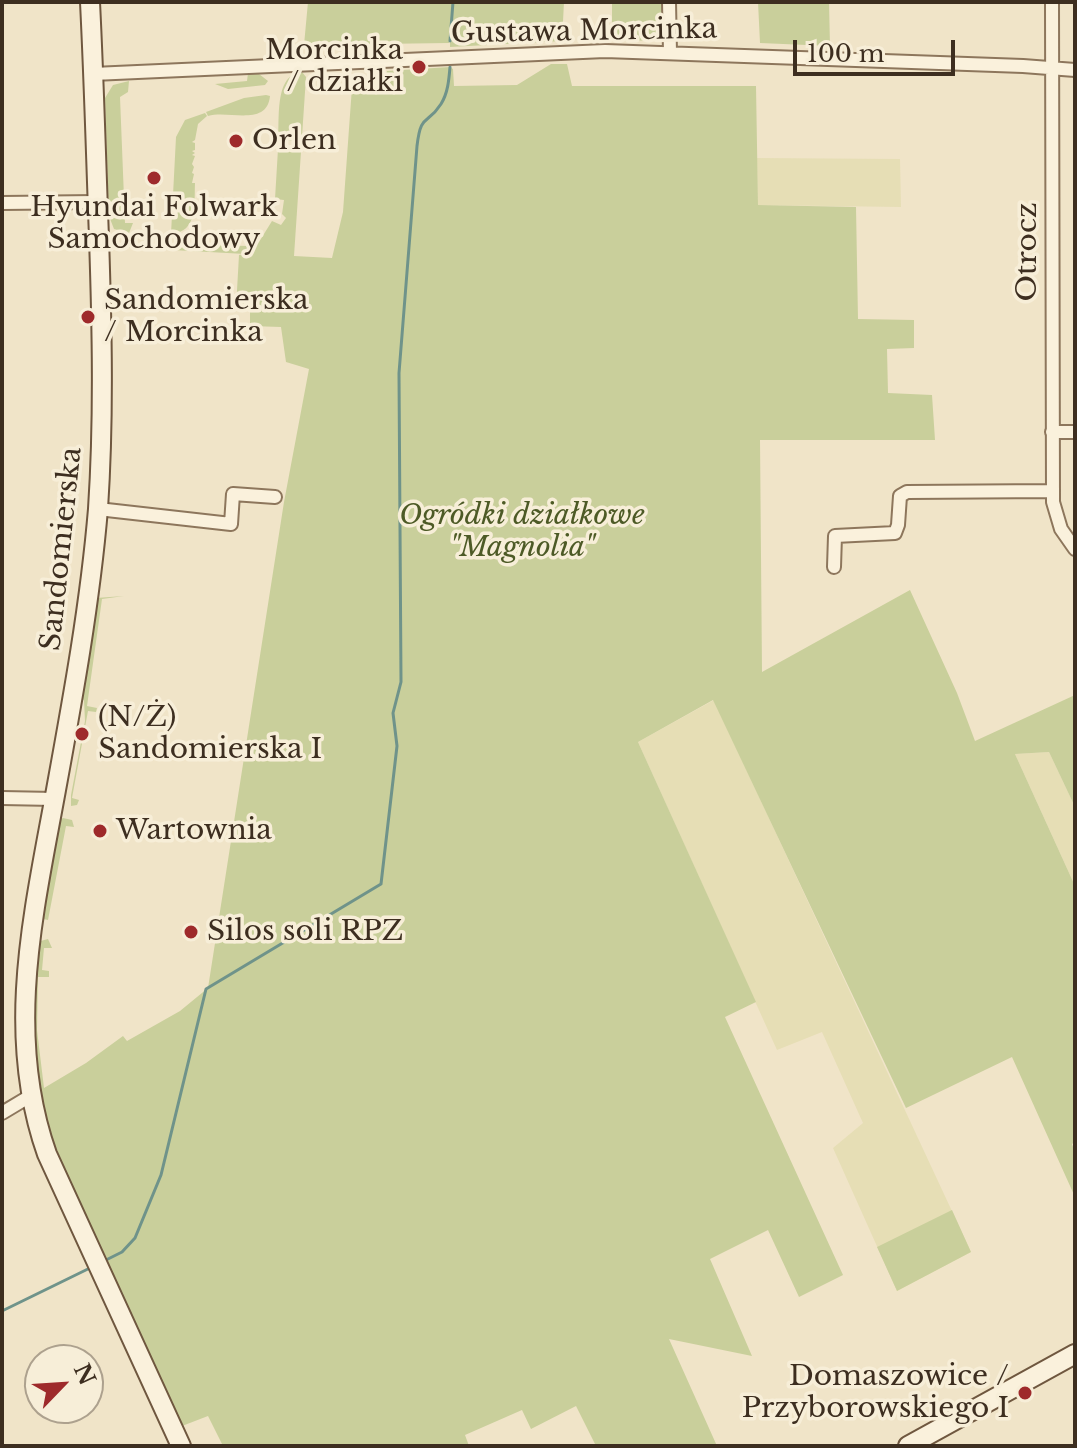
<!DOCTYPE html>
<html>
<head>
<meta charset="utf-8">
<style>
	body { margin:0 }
	#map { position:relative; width:1077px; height:1448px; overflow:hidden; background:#f0e4c8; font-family:"Libre Baskerville",serif }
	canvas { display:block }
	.frame { position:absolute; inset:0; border:4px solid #3d2e20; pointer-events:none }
	.north { position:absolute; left:24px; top:1344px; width:80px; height:80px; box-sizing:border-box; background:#f7eed8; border:2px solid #ada18e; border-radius:50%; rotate:65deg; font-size:22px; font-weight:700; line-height:32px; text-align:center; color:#3d2e20 }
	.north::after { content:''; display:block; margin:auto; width:28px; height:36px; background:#9e2a2b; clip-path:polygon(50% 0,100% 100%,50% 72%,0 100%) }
	.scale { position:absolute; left:793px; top:40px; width:162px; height:36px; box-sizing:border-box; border:4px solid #3d2e20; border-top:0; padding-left:10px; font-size:24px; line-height:28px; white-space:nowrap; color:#3d2e20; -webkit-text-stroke:6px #f7eed8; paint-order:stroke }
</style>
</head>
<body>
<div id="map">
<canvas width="1077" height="1448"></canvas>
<div class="frame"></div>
<div class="north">N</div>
<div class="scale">100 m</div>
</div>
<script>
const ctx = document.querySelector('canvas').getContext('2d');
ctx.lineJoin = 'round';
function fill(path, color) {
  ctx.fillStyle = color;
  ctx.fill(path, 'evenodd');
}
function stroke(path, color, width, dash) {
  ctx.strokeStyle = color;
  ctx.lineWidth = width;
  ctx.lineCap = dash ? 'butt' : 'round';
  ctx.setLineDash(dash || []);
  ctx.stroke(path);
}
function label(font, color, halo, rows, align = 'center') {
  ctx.font = font + ' "Libre Baskerville",serif';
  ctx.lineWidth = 7;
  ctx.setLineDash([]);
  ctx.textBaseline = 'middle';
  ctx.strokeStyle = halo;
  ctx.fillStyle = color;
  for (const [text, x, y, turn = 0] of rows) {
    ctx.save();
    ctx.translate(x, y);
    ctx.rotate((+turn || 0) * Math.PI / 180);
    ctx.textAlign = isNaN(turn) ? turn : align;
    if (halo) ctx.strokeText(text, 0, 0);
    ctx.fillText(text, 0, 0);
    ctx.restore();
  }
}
fill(new Path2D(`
	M757,158l143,1 1,48 -143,-2z
	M714,700l257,552 -74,39 -64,-143 30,-25 -41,-91 -45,18 -139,-308z
	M1049,752l26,55v79l-60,-132z`), '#e6deb5');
fill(new Path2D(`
	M308,2h256l-2,39 -112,6v-15l-1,11 -145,2z
	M612,2h54l1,39 -55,-1z
	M758,2h71l1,44 -70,-3z
	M551,64h16l5,22h184l2,119 98,2 2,112 56,1v28l-27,1 1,44 44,2 3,45h-175l2,232 148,-82 47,103 18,48 100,-46v112l-26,-55 -34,2 60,132v256l-3,2 3,8v45l-63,-140 -106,51 -193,-408 -75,42 118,260 -31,15 118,258 -44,22 -31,-67 -58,29 42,97 -83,-17 48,107h-121l-20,-40 -45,23 -9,-19 -57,25 4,11h-246l-15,-30 -26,10 -124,-271c-4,-13 -10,-27 -14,-41 -16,-56 -9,-115 -7,-172l11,-3 4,9h-8l-2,22 7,1v6h-11l-1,53 7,58 42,-25 37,-27 4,5 53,-30 28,-23 76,-486 25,-133 -23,-7 -5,-35 -31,-1v-17l-14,-1 3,-53 6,-1 -126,-7 18,-3 114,2 8,-4 13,-21 9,4 5,-7 -4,-4 2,-14 -9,-1 3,-50 17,1 1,-9 -18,-1c2,-21 -4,-66 24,-68l4,5 -12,179 38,2 11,-46 9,-125h32l3,-16 63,-4 3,2 1,17 63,-1z
	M248,73l11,1 9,7 -3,4 -37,4 -13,-5 32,-3z
	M129,81l-1,11 -8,5 5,126h8l-4,10 -15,-4 -5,-13 -4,-118 8,-13z
	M266,95l4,1c-3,31 -41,14 -62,20l-2,-4 38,-14z
	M205,113l2,3 -9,8 -3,16 -3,2 3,1v7l-3,1 3,2 -3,2 3,1 -3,8 2,3 -2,6 2,1 -2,9h3c-1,21 3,49 -24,51l5,-97 9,-17z
	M124,596l-22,3 -15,107 10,2 -1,4 -8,-1 -16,87 7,2 -2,5 -6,1v-11l14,-74 -1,-21 -4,-2 16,-100z
	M63,818l9,2 2,7 -8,-1 -18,94 -5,-1 -2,-5 17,-93z
	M952,1210l19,42 -74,39 -20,-44z`), '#c9cf9b');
stroke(new Path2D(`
	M450,41l3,-39
	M102,1262l20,-10 13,-14 26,-63 45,-186 175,-105 16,-138 -4,-33 8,-31 -2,-309 18,-227c4,-34 10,-20 24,-42 7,-11 8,-25 9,-37
	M2,1311l90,-44`), '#6f938a', 3);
const street = new Path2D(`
	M669,2l1,50
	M1052,2l1,500 8,27 14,20
	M93,74l512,-23 418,15 52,4
	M2,203l96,-1
	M1052,432h23
	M98,509l133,15 2,-30 42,3
	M834,567l1,-31 60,-3 3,-8 2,-29 7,-4 145,-1
	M2,798l52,1
	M2,1113l30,-18`);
const secondary = new Path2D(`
	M90,2c4,79 6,157 9,236 3,90 5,180 -1,271 -8,95 -25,188 -42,281 -22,121 -52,243 -9,364l134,292
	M908,1446l167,-92`);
stroke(street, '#8d765c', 16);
stroke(secondary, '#6f573f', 22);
stroke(street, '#faf1dc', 12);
stroke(secondary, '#faf1dc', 18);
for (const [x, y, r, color] of [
	[419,67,8,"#9e2a2b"],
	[236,141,8,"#9e2a2b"],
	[154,178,8,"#9e2a2b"],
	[88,317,8,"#9e2a2b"],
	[82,734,8,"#9e2a2b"],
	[100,831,8,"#9e2a2b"],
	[191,932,8,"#9e2a2b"],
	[1025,1393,8,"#9e2a2b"]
]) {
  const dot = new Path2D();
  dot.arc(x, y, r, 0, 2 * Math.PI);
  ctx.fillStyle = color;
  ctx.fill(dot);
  stroke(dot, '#f7eed8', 3);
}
label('28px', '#3d2e20', '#f7eed8', [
	["Gustawa Morcinka",584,32,-1],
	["Otrocz",1028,252,-90],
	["Sandomierska",62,549,-84]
]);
label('28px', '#3d2e20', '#f7eed8', [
	["Morcinka",403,51,"right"],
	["/ działki",403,83,"right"],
	["Orlen",252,141],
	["Hyundai Folwark",154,208,"center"],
	["Samochodowy",154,240,"center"],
	["Sandomierska",104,301],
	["/ Morcinka",104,333],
	["(N/Ż)",98,718],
	["Sandomierska I",98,750],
	["Wartownia",116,831],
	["Silos soli RPZ",207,932],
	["Domaszowice /",1009,1377,"right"],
	["Przyborowskiego I",1009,1409,"right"]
], 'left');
label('italic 28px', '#4d5a26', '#f7eed8', [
	["Ogródki działkowe",522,516],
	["\"Magnolia\"",522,548]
]);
</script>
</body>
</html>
